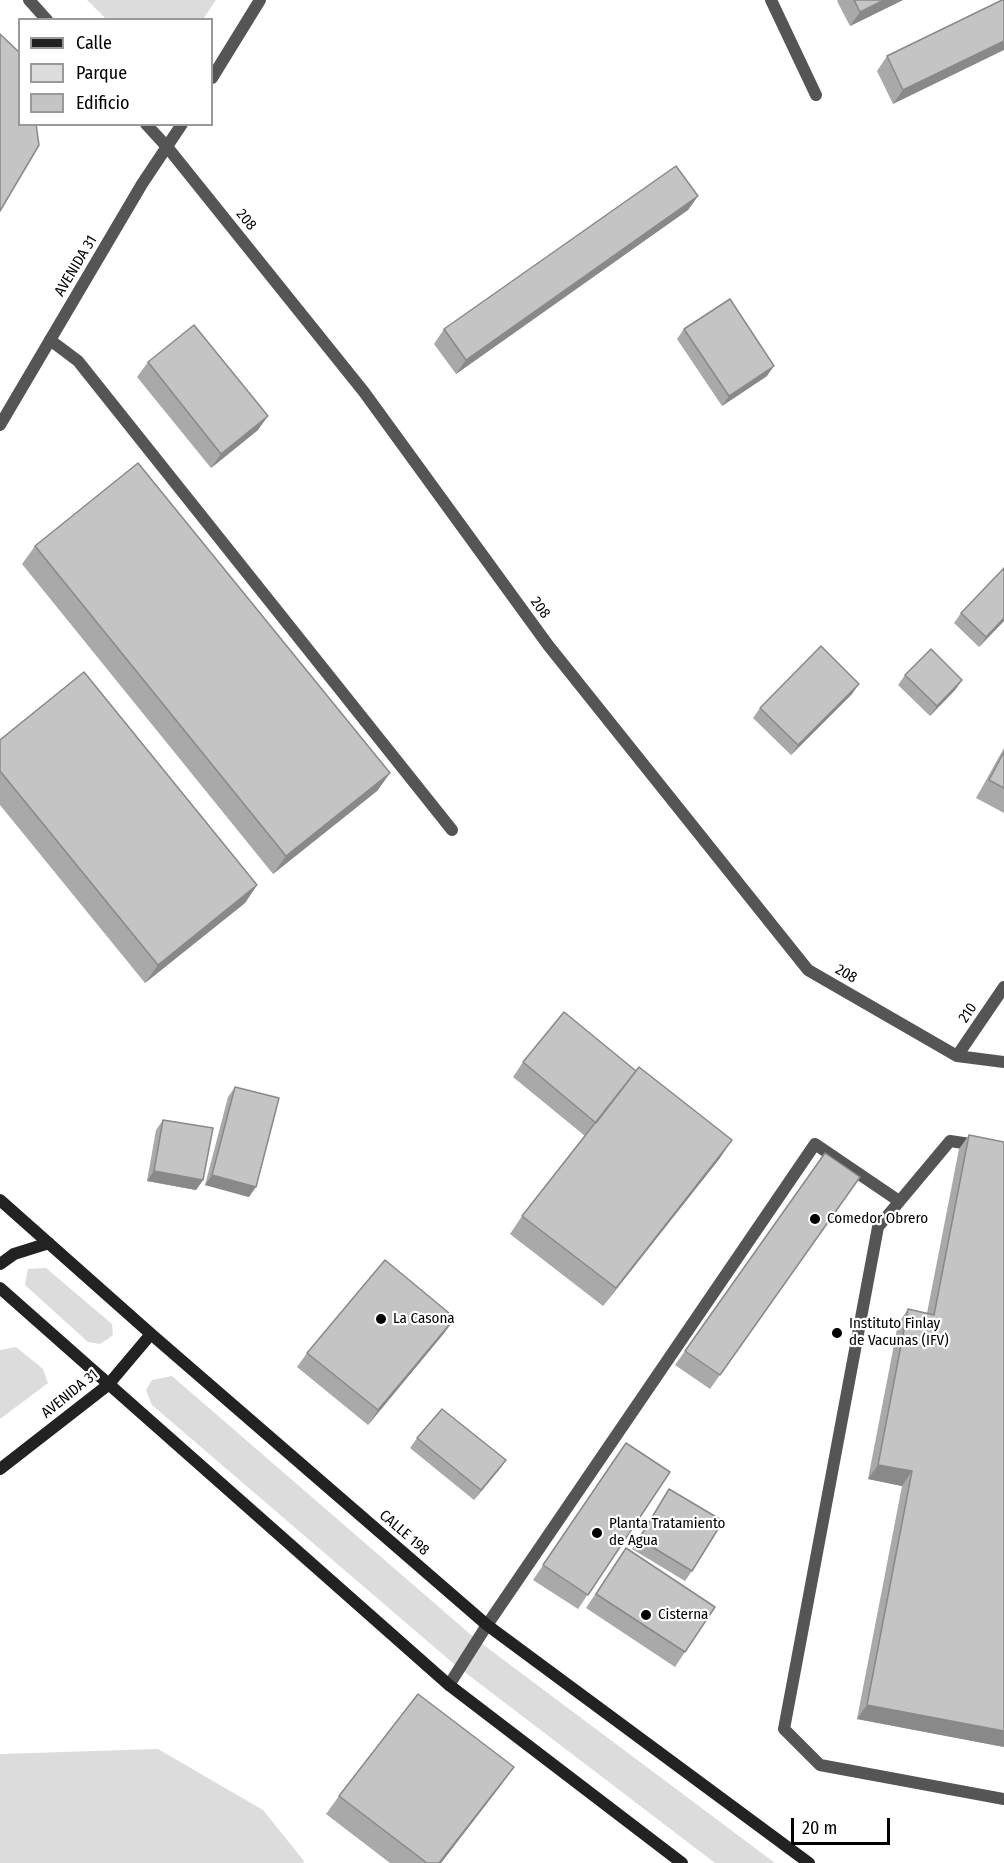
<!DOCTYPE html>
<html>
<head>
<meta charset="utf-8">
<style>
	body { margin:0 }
	#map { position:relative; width:1004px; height:1863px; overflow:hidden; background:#fff; font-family:"Fira Sans Condensed",sans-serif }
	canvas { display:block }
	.legend { position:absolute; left:18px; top:18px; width:195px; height:108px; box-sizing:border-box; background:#fff; border:2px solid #999; margin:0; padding:8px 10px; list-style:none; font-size:18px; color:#000 }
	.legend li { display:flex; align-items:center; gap:12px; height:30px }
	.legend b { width:30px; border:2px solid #999 }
	.scale { position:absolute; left:791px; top:1818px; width:99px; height:27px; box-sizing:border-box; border:3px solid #000; border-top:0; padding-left:8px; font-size:18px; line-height:21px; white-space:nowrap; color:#000; -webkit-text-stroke:4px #fff; paint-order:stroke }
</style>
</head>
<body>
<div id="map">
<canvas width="1004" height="1863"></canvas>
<ul class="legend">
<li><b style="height:8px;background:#222"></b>Calle</li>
<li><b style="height:16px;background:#dcdcdc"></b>Parque</li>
<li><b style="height:16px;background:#c4c4c4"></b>Edificio</li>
</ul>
<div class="scale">20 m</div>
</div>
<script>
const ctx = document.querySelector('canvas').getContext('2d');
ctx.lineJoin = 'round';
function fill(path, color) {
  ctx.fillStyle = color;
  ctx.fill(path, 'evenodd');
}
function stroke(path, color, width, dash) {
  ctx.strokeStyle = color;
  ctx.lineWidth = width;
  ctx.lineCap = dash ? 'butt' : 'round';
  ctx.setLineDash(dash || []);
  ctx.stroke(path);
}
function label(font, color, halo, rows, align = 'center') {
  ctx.font = font + ' "Fira Sans Condensed",sans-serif';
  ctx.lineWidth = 4.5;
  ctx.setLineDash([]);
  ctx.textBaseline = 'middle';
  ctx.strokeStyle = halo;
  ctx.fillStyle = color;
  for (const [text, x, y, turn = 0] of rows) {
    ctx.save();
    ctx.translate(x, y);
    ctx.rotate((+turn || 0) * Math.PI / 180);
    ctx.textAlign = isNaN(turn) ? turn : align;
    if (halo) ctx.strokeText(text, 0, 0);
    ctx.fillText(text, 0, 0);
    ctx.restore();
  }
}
fill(new Path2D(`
	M87,0h129l-13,19 -96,1z
	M46,1268l66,56 1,11 -13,9 -12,-2 -63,-57 3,-16z
	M16,1347l27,22 5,14 -48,36v-69z
	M172,1376l305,264 298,223h-60l-261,-199 -302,-259 -6,-15 6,-10z
	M158,1749l105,61 41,51 -1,2h-303v-109z`), '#dcdcdc');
stroke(new Path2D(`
	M50,340l28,21 374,469
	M1004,1149l-54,-8 -72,86 -94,502 36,36 184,34
	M449,1685l38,-60 328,-481 84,57`), '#555', 12);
stroke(new Path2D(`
	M29,0l18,20
	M771,0l45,95
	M146,124l22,24 196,244 184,253 260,325 149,86 47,6
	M957,1056l47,-69`), '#555', 12);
stroke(new Path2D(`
	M212,78l48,-78
	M0,425l142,-241 40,-60`), '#555', 12);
stroke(new Path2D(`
	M0,1200l151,134 336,291 322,238
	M0,1264l14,-10 35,-11
	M0,1288l449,397 233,178
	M0,1469l108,-84 43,-51`), '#222', 12);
fill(new Path2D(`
	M838,0h65l-53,26 -13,-25z
	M1002,0l-109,104 -16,-33 10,-15z
	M698,196l-10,14 -232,164 -22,-30 10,-15z
	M684,329l83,47 -45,30 -45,-67z
	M148,362l110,68 -47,38 -74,-91z
	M35,546l355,227 -13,18 -104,83 -251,-310z
	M961,613l43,8 -25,26 -25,-24z
	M905,675l57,5 -7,10 -25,26 -32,-31z
	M852,694l-61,61 -38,-37 7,-10z
	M0,740l257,145 -12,18 -100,80 -145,-178z
	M1004,748v65l-28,-15z
	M523,1062l197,96 -117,148 -93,-72 12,-18 63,-80 -72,-59z
	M235,1087l14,110 -44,-12 23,-88z
	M163,1120l40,60 -7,10 -49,-9 9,-51z
	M969,1135l35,612 -147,-28 45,-233 -34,-7 30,-155 10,-15 19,4 32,-164z
	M825,1153l35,24 -150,212 -35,-24z
	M445,1332l-77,93 -71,-58 10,-14z
	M417,1438l89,22 -32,40 -64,-52z
	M616,1457l54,15 -92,137 -45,-29z
	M669,1489l23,82 -7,10 -53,-32z
	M626,1548l59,104 -10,15 -89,-59z
	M501,1785l-60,78h-51l-64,-49 13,-18z`), '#a9a9a9');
fill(new Path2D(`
	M884,0h19l-53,26 10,-14z
	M1004,41v9l-111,54 10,-14z
	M698,196l-10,14 -232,164 10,-14z
	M774,366l-7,10 -45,30 7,-10z
	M268,416l-10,14 -47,38 10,-14z
	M1004,618v3l-25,26 7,-10z
	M962,680l-7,10 -25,26 7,-10z
	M859,684l-7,10 -61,61 7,-10z
	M390,773l-13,18 -104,83 13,-18z
	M257,885l-12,18 -100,80 13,-18z
	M732,1140l-12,18 -117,148 13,-18z
	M154,1171l49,9 -7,10 -49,-9z
	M212,1175l44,12 -7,10 -44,-12z
	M455,1318l-10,14 -77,93 10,-15z
	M506,1460l-7,10 -25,30 7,-10z
	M878,1465l34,6 -10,15 -34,-7z
	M867,1705l137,26v16l-147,-28z
	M514,1767l-13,18 -60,78h-2z`), '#898989');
const building = new Path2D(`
	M854,0h30l-24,12z
	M1002,0h2v41l-101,49 -16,-34z
	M0,34l20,19v71h16l3,21 -39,66z
	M676,166l22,30 -232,164 -22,-31z
	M730,299l44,67 -45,30 -45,-67z
	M194,325l74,91 -47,38 -73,-92z
	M138,463l252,310 -104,83 -251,-310z
	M1004,568v50l-18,19 -25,-24z
	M821,646l38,38 -61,61 -38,-37z
	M931,649l31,31 -25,26 -32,-31z
	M84,672l173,213 -99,80 -158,-194v-31z
	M1004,752v36l-15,-8z
	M564,1012l72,59 -40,52 -73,-61z
	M639,1067l93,73 -116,148 -94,-72z
	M235,1087l44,11 -23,89 -44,-12z
	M163,1120l50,8 -10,52 -49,-9z
	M969,1135l35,7v589l-137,-26 45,-234 -34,-6 30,-156 26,6z
	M825,1153l35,24 -140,198 -35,-24z
	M385,1260l70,58 -77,92 -71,-57z
	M442,1409l64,51 -25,30 -64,-52z
	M626,1443l44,29 -82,123 -45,-30z
	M669,1489l54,32 -31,50 -53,-32z
	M626,1548l89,59 -30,45 -89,-58z
	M418,1694l96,73 -75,96h-12l-88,-67z`);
fill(building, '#c4c4c4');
stroke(building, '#898989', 1.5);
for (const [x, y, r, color] of [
	[815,1219,6,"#000"],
	[381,1319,6,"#000"],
	[837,1333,6,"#000"],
	[597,1533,6,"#000"],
	[646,1615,6,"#000"]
]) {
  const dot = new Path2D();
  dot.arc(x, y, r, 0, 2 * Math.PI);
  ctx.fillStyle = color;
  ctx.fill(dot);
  stroke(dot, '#fff', 2);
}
label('15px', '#000', '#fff', [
	["208",246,220,51],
	["AVENIDA 31",76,266,-59],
	["208",540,608,54],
	["208",846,974,30],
	["210",968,1013,-56],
	["AVENIDA 31",70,1394,-39],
	["CALLE 198",404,1533,41]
]);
label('15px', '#000', '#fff', [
	["Comedor Obrero",827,1219],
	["La Casona",393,1319],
	["Instituto Finlay",849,1324],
	["de Vacunas (IFV)",849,1341],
	["Planta Tratamiento",609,1524],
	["de Agua",609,1541],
	["Cisterna",658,1615]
], 'left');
</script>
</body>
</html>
